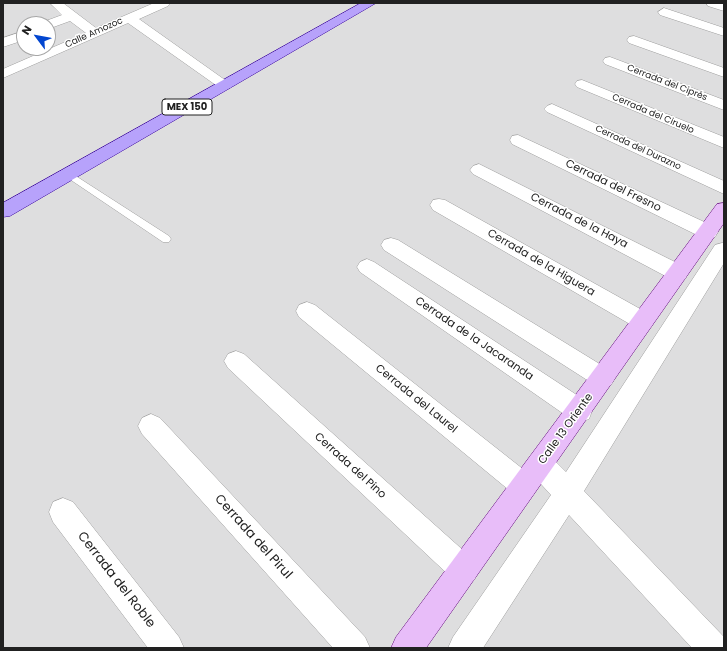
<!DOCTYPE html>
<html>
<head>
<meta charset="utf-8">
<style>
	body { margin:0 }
	#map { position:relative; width:727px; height:651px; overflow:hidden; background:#ebe7f1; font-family:Poppins,sans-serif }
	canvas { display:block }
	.frame { position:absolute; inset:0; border:4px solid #212121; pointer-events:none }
	.north { position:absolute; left:16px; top:16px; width:40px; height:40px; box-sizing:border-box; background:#fff; border:1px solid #a6a6a6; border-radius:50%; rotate:302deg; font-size:11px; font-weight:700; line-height:16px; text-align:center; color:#212121 }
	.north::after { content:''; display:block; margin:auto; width:14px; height:18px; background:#0246d0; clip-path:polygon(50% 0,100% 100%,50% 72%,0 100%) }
</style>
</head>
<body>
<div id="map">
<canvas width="727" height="651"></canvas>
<div class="frame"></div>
<div class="north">N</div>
</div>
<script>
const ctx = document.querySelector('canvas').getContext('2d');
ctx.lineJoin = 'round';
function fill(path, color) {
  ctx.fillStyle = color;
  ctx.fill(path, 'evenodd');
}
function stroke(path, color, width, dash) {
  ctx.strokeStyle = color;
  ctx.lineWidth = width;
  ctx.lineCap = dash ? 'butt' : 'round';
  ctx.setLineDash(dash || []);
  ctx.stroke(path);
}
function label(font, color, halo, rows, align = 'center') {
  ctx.font = font + ' Poppins,sans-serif';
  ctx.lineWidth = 3;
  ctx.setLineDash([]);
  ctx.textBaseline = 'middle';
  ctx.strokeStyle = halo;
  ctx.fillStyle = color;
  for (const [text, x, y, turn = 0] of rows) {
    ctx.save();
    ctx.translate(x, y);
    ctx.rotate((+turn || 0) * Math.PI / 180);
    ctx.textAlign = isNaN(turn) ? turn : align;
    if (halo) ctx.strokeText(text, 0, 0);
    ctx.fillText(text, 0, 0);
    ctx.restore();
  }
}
fill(new Path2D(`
	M3,3h721v645h-721zM24,24h24v24h-24z`), '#dededf');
const lane = new Path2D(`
	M68,171l101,65 2,3 -2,3h-6l-98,-66v-4z`);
const street = new Path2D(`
	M50,3h13l33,25 58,-25h16l-2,3 -29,13 93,66 -2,3h-10l-92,-65 -125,55v-9l83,-36 -16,-12 -22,8v-5h-6l1,-2 19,-7z
	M706,3h18v8l-16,-5z
	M664,8l60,20v8l-64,-21 -2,-3z
	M24,31v9l-21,7v-9z
	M634,36l90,32v9l-95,-34 -2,-3 2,-3z
	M610,57l114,43v10l-119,-46 -2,-3 2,-3z
	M582,80l142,57v11l-147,-61 -2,-3 2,-3z
	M552,104l172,77v13l-177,-82 -3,-3 3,-3z
	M518,135l197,92 3,5 -3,5 -7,2 -7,-2 -189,-93 -2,-4 2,-4z
	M479,164l206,103 3,6 -3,6 -7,2 -7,-2 -198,-105 -3,-4 3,-4z
	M439,199l6,1 206,115 3,6 -3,6 -8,3 -8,-3 -202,-117 -3,-5 3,-5z
	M391,238l7,2 213,131 4,7 -4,7 -8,3 -8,-3 -211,-135 -3,-5 3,-5z
	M722,243h2v20l-140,228 140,146v11h-32l-123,-133 -86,133h-35l5,-11 98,-142 -20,-22 -4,-9 4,-9 9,-4 9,4 17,17 149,-227z
	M367,259l7,3 215,141 3,8 -3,8 -9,3 -9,-3 -211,-147 -3,-5 3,-5z
	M307,302l8,3 218,172 4,9 -4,9 -9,4 -9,-4 -216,-178 -3,-6 3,-6z
	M236,351l8,3 230,206 5,10 -5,10 -10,5 -10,-5 -226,-212 -4,-7 4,-7z
	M151,414l9,4 205,219 5,11h-37l-191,-214 -4,-8 4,-8z
	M63,498l10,4 106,135 5,11h-36l-95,-126 -4,-10 4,-10z`);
const secondary = new Path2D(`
	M724,203v20l-298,425h-35l5,-11 321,-433z`);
const primary = new Path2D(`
	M361,3h15l-366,213 -7,1v-14z`);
stroke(lane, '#9e9e9e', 1);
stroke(street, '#9e9e9e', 1);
stroke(secondary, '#60067a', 1);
stroke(primary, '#36019c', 1);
fill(lane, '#fff');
fill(street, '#fff');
fill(secondary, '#e8bdf9');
fill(primary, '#b7a2fb');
label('9px', '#212121', '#fff', [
	["Calle Amozoc",94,33,-24],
	["Cerrada del Ciprés",667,83,21],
	["Cerrada del Ciruelo",653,114,23],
	["Cerrada del Durazno",638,148,25]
]);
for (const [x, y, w] of [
	[187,107,50]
]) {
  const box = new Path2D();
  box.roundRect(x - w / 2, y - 8, w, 16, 3);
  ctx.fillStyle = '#fff';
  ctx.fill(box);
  stroke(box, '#212121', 1);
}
label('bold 10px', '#212121', null, [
	["MEX 150",187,107]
]);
label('11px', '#212121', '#fff', [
	["Cerrada del Fresno",613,186,26],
	["Cerrada de la Haya",579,221,27],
	["Cerrada de la Higuera",541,263,30],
	["Cerrada de la Jacaranda",474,339,34],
	["Cerrada del Laurel",416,399,39],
	["Calle 13 Oriente",566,429,-54],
	["Cerrada del Pino",350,466,42]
]);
label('13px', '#212121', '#fff', [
	["Cerrada del Pirul",253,537,48],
	["Cerrada del Roble",116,580,52]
]);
</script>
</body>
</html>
